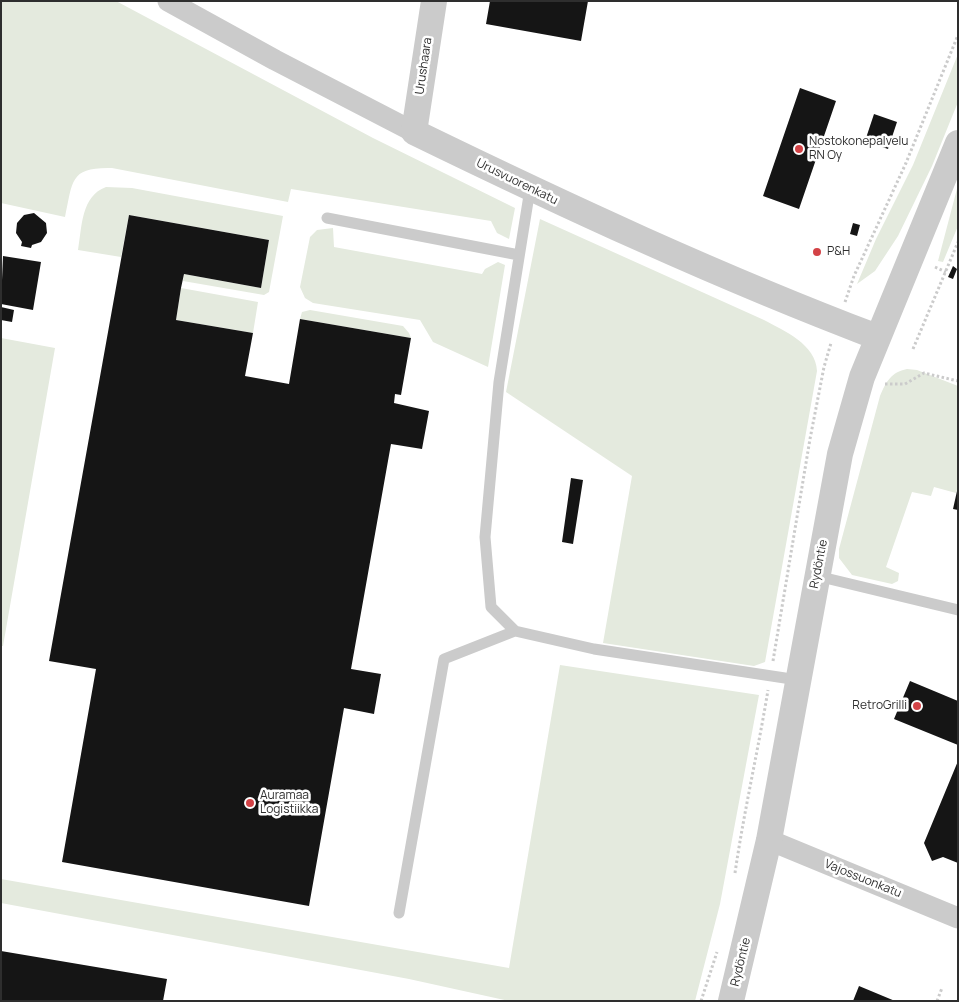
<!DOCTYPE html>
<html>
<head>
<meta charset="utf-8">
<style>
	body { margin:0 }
	#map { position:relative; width:959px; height:1002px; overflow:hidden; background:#fff; font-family:Manrope,sans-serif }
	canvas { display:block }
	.frame { position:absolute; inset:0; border:2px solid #2e2e2e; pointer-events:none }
</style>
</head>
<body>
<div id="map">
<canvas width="959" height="1002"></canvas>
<div class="frame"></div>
</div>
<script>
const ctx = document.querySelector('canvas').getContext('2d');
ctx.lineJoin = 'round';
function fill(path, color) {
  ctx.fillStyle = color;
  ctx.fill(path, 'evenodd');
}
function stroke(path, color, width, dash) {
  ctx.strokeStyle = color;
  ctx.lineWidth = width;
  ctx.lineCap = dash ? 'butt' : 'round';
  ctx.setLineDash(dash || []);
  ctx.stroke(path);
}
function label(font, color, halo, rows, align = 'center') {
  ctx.font = font + ' Manrope,sans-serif';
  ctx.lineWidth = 5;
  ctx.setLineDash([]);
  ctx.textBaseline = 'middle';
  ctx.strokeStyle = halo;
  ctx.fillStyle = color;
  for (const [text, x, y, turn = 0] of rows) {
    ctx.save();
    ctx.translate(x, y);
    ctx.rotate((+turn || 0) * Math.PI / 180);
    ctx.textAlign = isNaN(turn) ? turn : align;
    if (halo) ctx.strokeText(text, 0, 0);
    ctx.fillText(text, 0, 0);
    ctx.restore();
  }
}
fill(new Path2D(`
	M1,1h115l257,137 142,70 -6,31 -12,-6 -6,-12 -200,-32 -3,13 -176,-34c-42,-1 -39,12 -47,49l-64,-14z
	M958,54v48l-26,64 -34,70 -23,35 -18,13 19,-45 37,-74z
	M958,185v41l-15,36 -5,-1z
	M106,187l26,1 151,28 -14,76 -5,3 -81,-14 1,-7 77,14 8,-48 -140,-25 -8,42 -43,-7c4,-23 3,-54 28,-63z
	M540,219l224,101c20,11 52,24 53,51l-52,291 -11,4 -151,-23 29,-167 -126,-84z
	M333,228l1,19 148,27 3,-5 13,-7 7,3 -17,102 -55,-25 -13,-22 -107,-17 -8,-5 -5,-11 10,-50 7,-7z
	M181,288l77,14 -5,31 -77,-13z
	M310,310l93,16 6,7 2,5 -111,-19 2,-7z
	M1,338l54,10 -52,298h-2z
	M907,369l10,1 41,16v100l-2,7 -22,-6 -3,9 -19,-4 -26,75 13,6 -1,8 -6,3 -40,-9 -13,-17v-9l41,-153c6,-14 11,-24 27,-27z
	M560,665l199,30 -39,209 -25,97h-186l-100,-22 -408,-76v-24l508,89z`), '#e4eade');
fill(new Path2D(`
	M490,1h98l-7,40 -95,-17z
	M800,88l36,13 -37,108 -36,-13z
	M874,114l23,8 -9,27 -23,-8z
	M34,213l12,10 1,10 -6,9 -9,3 -1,3 -10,-2 1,-4 -6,-9 1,-10 7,-8z
	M129,215l140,25 -8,48 -77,-14 -3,14 -5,32 77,13 -8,43 44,8 11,-65 111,19 -10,57 -6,-1 -1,9 35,8 -7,38 -31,-5 -40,225 30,5 -6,34 -1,6 -30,-6 -35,198 -247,-44 34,-193 -47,-8z
	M853,223l7,2 -3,11 -7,-2z
	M3,256l38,6 -8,48 -32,-6z
	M953,266l4,3 -4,10 -5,-2z
	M1,307l13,3 -2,12 -11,-2z
	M571,478l12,2 -10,64 -11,-2z
	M957,491h1v19l-5,-1z
	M910,681l48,20v44l-64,-26z
	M958,761v102l-15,-6 -11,4 -8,-18z
	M1,951l166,28 -4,22h-162z
	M859,986l36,15h-42z`), '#151515');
stroke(new Path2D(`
	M935,267l11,5
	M845,302l9,-26 52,-113 52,-128
	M913,349l45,-107
	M885,384h20l19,-11 34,8
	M773,661l37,-222 14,-72 7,-24
	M735,873c9,-62 23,-122 33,-183
	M701,1001l16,-49
	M937,1001l5,-13`), '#cbcbcb', 3, [2.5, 2.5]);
stroke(new Path2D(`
	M530,189l-31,193 -14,155 6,70 24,24 79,18 204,31
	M327,218l192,37
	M817,576l141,34
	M399,913l45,-254 71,-28`), '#cbcbcb', 11);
stroke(new Path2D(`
	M168,1l107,59 139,72
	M769,840l189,78`), '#cbcbcb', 21);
stroke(new Path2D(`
	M434,1l-20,131c152,74 305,145 463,205
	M731,1001l38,-161 71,-386 22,-77 96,-234`), '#cbcbcb', 26);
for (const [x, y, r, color] of [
	[799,149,5,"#d34246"],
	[817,252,5,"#d34246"],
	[917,706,5,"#d34246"],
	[250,803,5,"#d34246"]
]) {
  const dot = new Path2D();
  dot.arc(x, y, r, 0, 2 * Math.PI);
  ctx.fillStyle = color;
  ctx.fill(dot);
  stroke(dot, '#fff', 2);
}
label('12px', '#2e2e2e', '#fff', [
	["Urushaara",424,66,-82],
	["Urusvuorenkatu",517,182,26],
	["Rydöntie",819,564,-79],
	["Vajossuonkatu",863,879,22],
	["Rydöntie",741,962,-76]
]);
label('12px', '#2e2e2e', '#fff', [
	["Nostokonepalvelu",809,142],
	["RN Oy",809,156],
	["P&H",827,252],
	["RetroGrilli",907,706,"right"],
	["Auramaa",260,796],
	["Logistiikka",260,810]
], 'left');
</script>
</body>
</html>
